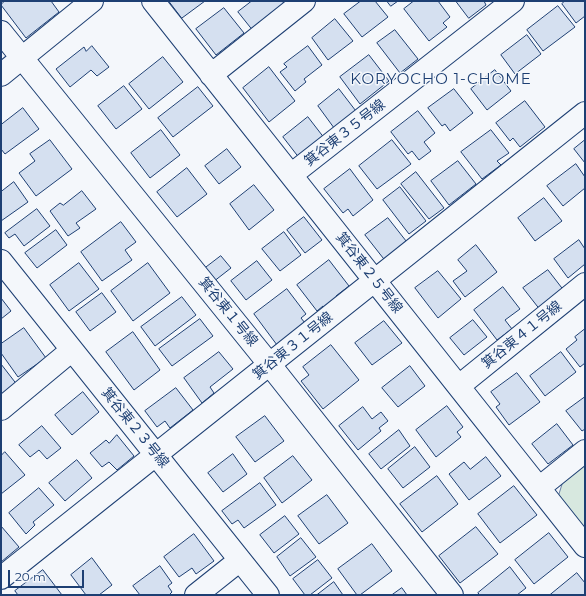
<!DOCTYPE html>
<html>
<head>
<meta charset="utf-8">
<style>
	body { margin:0 }
	#map { position:relative; width:586px; height:596px; overflow:hidden; background:#f4f7fb; font-family:Montserrat,sans-serif }
	canvas { display:block }
	.frame { position:absolute; inset:0; border:2px solid #1d3f73; pointer-events:none }
	.scale { position:absolute; left:8px; top:570px; width:76px; height:18px; box-sizing:border-box; border:2px solid #1d3f73; border-top:0; padding-left:5px; font-size:12px; line-height:14px; white-space:nowrap; color:#1d3f73; -webkit-text-stroke:3px #f4f7fb; paint-order:stroke }
</style>
</head>
<body>
<div id="map">
<canvas width="586" height="596"></canvas>
<div class="frame"></div>
<div class="scale">20 m</div>
</div>
<script>
const ctx = document.querySelector('canvas').getContext('2d');
ctx.lineJoin = 'round';
function fill(path, color) {
  ctx.fillStyle = color;
  ctx.fill(path, 'evenodd');
}
function stroke(path, color, width, dash) {
  ctx.strokeStyle = color;
  ctx.lineWidth = width;
  ctx.lineCap = dash ? 'butt' : 'round';
  ctx.setLineDash(dash || []);
  ctx.stroke(path);
}
function label(font, color, halo, rows, align = 'center') {
  ctx.font = font + ' Montserrat,"Noto Sans JP",sans-serif';
  ctx.lineWidth = 3;
  ctx.setLineDash([]);
  ctx.textBaseline = 'middle';
  ctx.strokeStyle = halo;
  ctx.fillStyle = color;
  for (const [text, x, y, turn = 0] of rows) {
    ctx.save();
    ctx.translate(x, y);
    ctx.rotate((+turn || 0) * Math.PI / 180);
    ctx.textAlign = isNaN(turn) ? turn : align;
    if (halo) ctx.strokeText(text, 0, 0);
    ctx.fillText(text, 0, 0);
    ctx.restore();
  }
}
const green = new Path2D(`
	M585,461v69l-27,-33 6,-19z`);
fill(green, '#d7e8df');
stroke(green, '#687fa3', 1);
const building = new Path2D(`
	M5,1h46l8,11 -33,26 -25,-33z
	M169,1h36l-23,17z
	M252,1h30l5,6 -33,25 -16,-20z
	M361,1h14l13,16 -26,20 -18,-23z
	M387,1h11l-7,5z
	M414,1h24l12,16 -7,6 4,4 -18,14 -25,-32z
	M456,1h28l2,4 -17,13z
	M565,1h20v15l-9,7 -14,-19z
	M558,6l17,21 -32,24 -16,-21z
	M224,8l20,25 -28,22 -20,-26z
	M335,19l18,22 -25,19 -16,-22z
	M395,30l23,29 -18,14 -23,-30z
	M527,35l14,19 -26,20 -14,-19z
	M92,46l17,21 -12,9 -6,-6 -21,17 -14,-18 28,-22 2,4z
	M308,46l14,19 -18,14 2,3 -11,9 -15,-19 7,-5 -3,-3z
	M369,55l20,26 -29,23 -20,-27z
	M163,57l20,25 -34,27 -20,-25z
	M269,67l26,34 -26,21 -26,-34z
	M495,70l16,21 -24,19 -16,-21z
	M124,86l18,23 -26,20 -18,-23z
	M198,87l15,19 -40,31 -15,-19z
	M339,89l20,26 -22,17 -19,-26z
	M454,89l19,24 -23,18 -5,-7 -3,2 -14,-18z
	M525,101l20,26 -25,20 -7,-9 -3,3 -14,-18z
	M23,108l16,21 -34,25 -4,-5v-24z
	M418,111l17,22 -11,9 7,9 -12,9 -7,-9 -4,3 -17,-22z
	M308,117l17,22 -25,20 -17,-22z
	M161,130l19,25 -30,23 -19,-25z
	M491,130l18,23 -12,8 4,4 -19,14 -21,-27z
	M50,140l22,29 -36,27 -17,-23 16,-12 -5,-7z
	M392,140l19,24 -34,25 -18,-23z
	M585,140v23l-11,-14z
	M227,149l14,18 -22,17 -14,-18z
	M458,161l18,23 -27,21 -18,-24z
	M576,164l9,13v11l-22,18 -16,-20z
	M187,168l20,26 -30,23 -20,-25z
	M350,169l23,31 -20,16 -5,-7 -5,4 -19,-24z
	M416,172l28,36 -15,11 -28,-35z
	M14,182l14,20 -27,19v-29z
	M254,185l20,25 -25,20 -19,-26z
	M400,187l26,34 -17,13 -26,-34z
	M82,191l14,18 -20,14 4,5 -12,8 -18,-25 10,-8 3,2z
	M544,198l18,23 -27,20 -17,-23z
	M37,209l13,17 -26,20 -9,-12 -6,4 -4,-5z
	M304,217l18,23 -17,13 -18,-23z
	M388,218l22,28 -23,17 -22,-28z
	M121,222l15,20 -11,8 7,10 -30,21 -21,-29z
	M56,230l11,15 -30,23 -12,-15z
	M284,232l17,23 -21,16 -18,-22z
	M579,240l6,9v15l-17,14 -14,-19z
	M476,245l21,27 -32,25 -12,-16 14,-10 -9,-11z
	M221,256l10,12 -18,14 -9,-13z
	M329,260l20,26 -13,10 3,4 -13,10 -3,-4 -6,5 -20,-26z
	M257,261l15,19 -26,20 -15,-19z
	M79,263l20,26 -30,22 -19,-26z
	M148,263l22,30 -37,28 -22,-30z
	M548,270l17,22 -24,19 -18,-23z
	M438,271l23,28 -23,19 -23,-30z
	M503,287l17,22 -15,11 7,9 -15,11 -23,-30z
	M287,289l19,25 -5,4 4,5 -28,22 -23,-31z
	M102,293l14,19 -26,19 -14,-19z
	M182,297l14,18 -41,31 -14,-19z
	M1,298l10,13 -10,8z
	M200,319l13,17 -41,30 -13,-17z
	M473,320l14,17 -23,18 -14,-17z
	M384,321l18,22 -30,22 -17,-22z
	M24,328l22,30 -28,19 -17,-24v-9z
	M585,329v34l-5,4 -14,-18 11,-9 -2,-3z
	M133,332l27,38 -26,20 -28,-38z
	M331,345l28,35 -36,29 -22,-28 8,-6 -6,-8z
	M219,352l14,17 -23,18 4,6 -12,10 -18,-25z
	M561,352l15,20 -31,24 -15,-20z
	M1,364l17,22 -17,12z
	M410,366l15,20 -27,21 -16,-19z
	M517,373l23,29 -31,23 -13,-18 4,-3 -9,-12z
	M176,388l17,22 -23,18 -5,-7 -8,6 -12,-16z
	M83,392l16,20 -27,23 -17,-20z
	M585,397v32l-3,2 -16,-20z
	M447,406l16,21 -6,5 4,5 -25,20 -20,-27z
	M363,407l9,12 9,-7 7,9 -9,7 2,3 -23,19 -19,-24z
	M265,416l19,25 -29,21 -19,-25z
	M557,424l16,21 -25,19 -16,-20z
	M42,426l19,22 -14,11 -8,-9 -9,7 -11,-12z
	M399,430l11,16 -29,23 -12,-15z
	M117,435l17,21 -17,14 -8,-8 -7,5 -12,-14 16,-13 3,3z
	M415,447l15,20 -27,21 -15,-19z
	M5,452l20,23 -24,19v-38z
	M233,454l14,20 -24,18 -15,-19z
	M293,456l19,24 -30,23 -18,-25z
	M486,457l15,19 -32,24 -20,-26 15,-12 6,7z
	M77,460l15,18 -27,23 -16,-18z
	M437,476l21,28 -36,28 -22,-28z
	M260,483l16,22 -32,23 -6,-8 -6,4 -10,-13z
	M514,486l23,29 -37,28 -22,-29z
	M39,488l15,17 -21,17 2,3 -9,9 -17,-21z
	M327,495l21,28 -29,21 -21,-28z
	M285,516l14,18 -25,19 -14,-18z
	M1,526l18,21 -18,15z
	M476,527l22,27 -38,29 -21,-27z
	M549,533l19,24 -34,27 -19,-24z
	M194,534l20,27 -18,13 -4,-6 -13,9 -15,-20z
	M301,538l15,19 -26,19 -13,-19z
	M372,544l20,27 -32,24h-3l-19,-26z
	M92,558l20,27 -13,10h-13l-15,-20z
	M318,560l14,18 -22,17h-5l-12,-16z
	M160,566l12,17 -4,3 4,6 -3,3h-29l-7,-9z
	M510,567l16,21 -9,7h-37l-2,-2z
	M43,570l19,25h-44l-3,-4z
	M577,573l8,10v12h-35z
	M334,582l9,13h-26z
	M402,588l5,7h-15z`);
fill(building, '#d5e0f0');
stroke(building, '#1d3f73', 1);
const minor = new Path2D(`
	M153,1l432,545
	M1,32l269,333 182,230
	M1,75l91,-74
	M211,75l93,-74
	M291,175l222,-174
	M1,261l267,334
	M459,386l126,-102
	M1,409l71,-59
	M539,488l46,-37
	M1,578l584,-465
	M196,595l44,-35`);
stroke(minor, '#1d3f73', 24);
stroke(minor, '#f4f7fb', 22);
label('14px', '#1d3f73', '#f4f7fb', [
	["箕谷東３５号線",345,133,-38],
	["箕谷東２５号線",369,273,52],
	["箕谷東１号線",228,312,51],
	["箕谷東４１号線",522,335,-39],
	["箕谷東３１号線",293,346,-39],
	["箕谷東２３号線",135,428,51]
]);
ctx.letterSpacing = '1px';
label('15px', '#1d3f73', '#f4f7fb', [
	["KORYOCHO 1-CHOME",441,80]
]);
ctx.letterSpacing = '0px';
</script>
</body>
</html>
